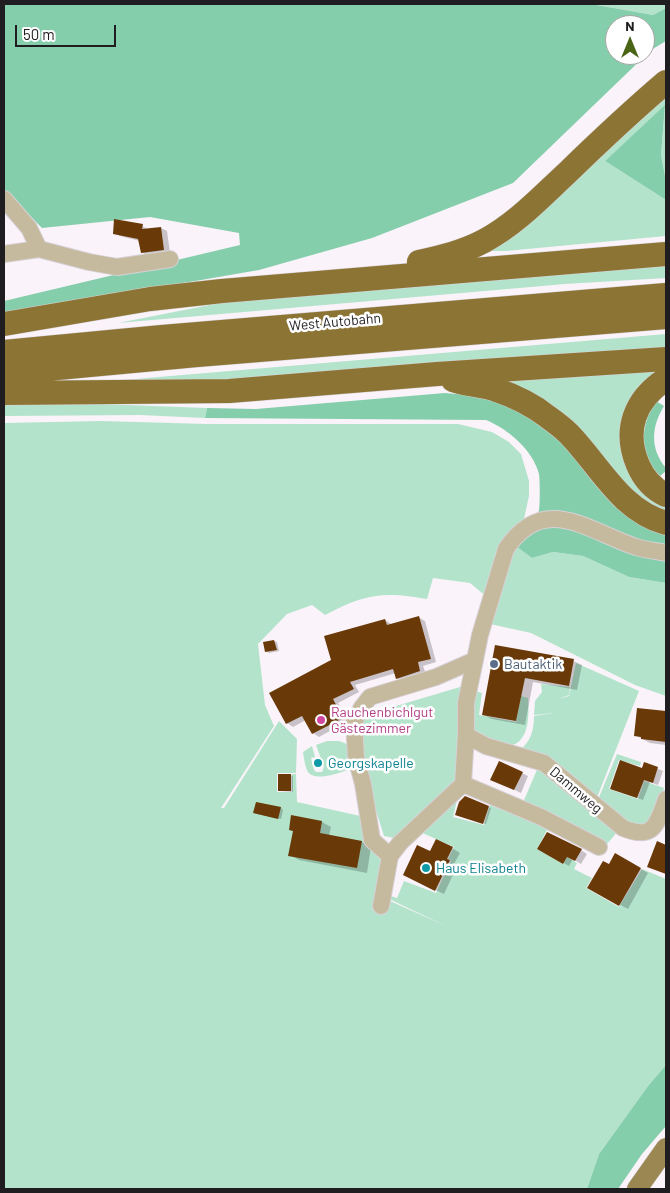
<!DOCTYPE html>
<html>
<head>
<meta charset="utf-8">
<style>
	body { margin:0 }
	#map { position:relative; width:670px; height:1193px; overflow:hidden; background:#faf3fa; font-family:Barlow,sans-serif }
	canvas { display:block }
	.frame { position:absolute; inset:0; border:5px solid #201d20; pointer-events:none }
	.north { position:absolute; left:605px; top:15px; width:50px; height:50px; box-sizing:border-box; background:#fff; border:1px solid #a6a5a6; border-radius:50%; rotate:0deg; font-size:14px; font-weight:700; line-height:20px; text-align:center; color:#201d20 }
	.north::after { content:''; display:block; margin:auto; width:18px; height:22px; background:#4a6516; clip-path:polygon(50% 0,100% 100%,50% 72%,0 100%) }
	.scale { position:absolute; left:15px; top:25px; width:101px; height:22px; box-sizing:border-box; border:2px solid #201d20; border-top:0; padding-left:6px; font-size:15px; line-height:18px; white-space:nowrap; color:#201d20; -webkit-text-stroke:4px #fff; paint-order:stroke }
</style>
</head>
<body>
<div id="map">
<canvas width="670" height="1193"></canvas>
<div class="frame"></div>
<div class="north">N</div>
<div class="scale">50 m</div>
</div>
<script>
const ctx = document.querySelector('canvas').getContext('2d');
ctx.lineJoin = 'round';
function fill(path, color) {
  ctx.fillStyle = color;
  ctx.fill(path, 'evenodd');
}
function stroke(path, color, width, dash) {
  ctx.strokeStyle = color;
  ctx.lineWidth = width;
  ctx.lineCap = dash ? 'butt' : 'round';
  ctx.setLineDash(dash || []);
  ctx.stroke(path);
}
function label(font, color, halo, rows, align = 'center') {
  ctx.font = font + ' Barlow,sans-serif';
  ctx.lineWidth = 5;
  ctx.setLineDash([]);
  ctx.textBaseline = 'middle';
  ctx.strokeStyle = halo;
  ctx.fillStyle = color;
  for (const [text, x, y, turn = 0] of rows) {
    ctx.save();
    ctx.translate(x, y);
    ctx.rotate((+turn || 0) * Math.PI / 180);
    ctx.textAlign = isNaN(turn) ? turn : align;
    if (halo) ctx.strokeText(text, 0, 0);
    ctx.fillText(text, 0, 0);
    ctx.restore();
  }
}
fill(new Path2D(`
	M591,4h75v4l-13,7z
	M666,91v90l-5,-26 4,-49 -60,55 61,39v36l-160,15h-18z
	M666,263v15l-101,6 -447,39 107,-21z
	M666,334v17l-408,28 -158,3z
	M661,369l-35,46 40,86v13l-13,-5 -161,-129z
	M4,404h97l106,4 -2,10 -65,-3 -136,1z
	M101,421l106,3h251l34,8 17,10 12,12 8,27v15l-5,23 -16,14 -9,17 -12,47 -17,-14 -37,-5 -6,21c-44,-8 -63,-5 -102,16l-13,-10 -25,9 -29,30 7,61 9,21 -53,82h3l55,-87 18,18 -1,34h-19v19h15v-18h4l1,28 68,15 17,36 -3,43 69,31 -61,-29 1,-3 9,3 7,-17 32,12 15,-33 -3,-1 6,-12 -36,-16 41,-39 -6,25 31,8 8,-27 57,28 -12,23 26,15 4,-7 10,6 -3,6 18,9 -6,10 33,19 23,-38 24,10v186l-18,21 -49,68 -12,35h-583v-766z
	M517,547l15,11 21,-6 30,4 46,21 37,6v113l-31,-11 -104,-52 -41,-9 18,-64z
	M576,663l63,28 -43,109 -75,-51c10,-8 13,-20 13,-33l20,-3 2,-4 -2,4 -20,2 1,-14 7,-9 -1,-8 29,3 -1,8 -11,4 11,-3z
	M460,687l-2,93 -64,58 -10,-2 -22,-70 -2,-37 6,-14z
	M473,690l9,3 -3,22 37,7 5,-26 7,2c1,13 2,36 -11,45 -3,2 -8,3 -11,4l-33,-14z
	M327,741h12l8,3 4,21 -3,5c-10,3 -32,12 -40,2 -3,-5 -4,-14 -5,-20l9,-6 3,11 -4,1 3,12 2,2h6l2,-5 -8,-22z
	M617,754l24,8 -1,4 -21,-6 -10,29 29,10 6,-18 20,7 -11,35 -19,6 -37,-27z
	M539,765l80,65 -12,14 -85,-39z`), '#b3e4cb');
fill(new Path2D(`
	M4,4h587l62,11 13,-7v33l-15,9 -138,133 -141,55 -113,32 -255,44v-13l236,-56 -1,-12 -89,-16 -108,11 -38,-38zM615,25h30v30h-30z
	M665,105l-4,50 5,26v19l-61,-39z
	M445,393l46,4 46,22 129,114v50l-37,-6 -46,-21 -30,-4 -21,6 -15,-11c6,-10 20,-28 22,-37 1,-8 1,-28 0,-36 -6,-24 -31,-45 -53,-54l-281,-2 2,-10 49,1z
	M656,401l8,5c-13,21 -14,43 2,62v3l-6,5c-3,-3 -8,-7 -10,-11 -12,-20 -6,-46 6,-64z
	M666,1065v61l-24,28 -24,35h-31l12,-35 49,-68z`), '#85ceab');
fill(new Path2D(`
	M142,226l7,4 12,-2 6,3 3,22 -22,3 -6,-4 -2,-11 -20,-5 -6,-3z
	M418,617l7,4 11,41 -13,4 3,8 -23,7 -6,-3 -1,-5 -41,12 4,7 -21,11 10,18 -29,16 -6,-4 -7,-13 -13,7 -6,-4 46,-62 52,-41 6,4z
	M274,641l3,1 2,9 -10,2 -3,-2z
	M496,647l77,14 9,4 -5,25 -44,-8 -8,43 -33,-6 -9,-4z
	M638,710l28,2v33l-16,-2 -15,-8z
	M645,764l18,7 -5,14 -8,-3 -7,18 -26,-9 25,-21z
	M522,773l6,3 -7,17 -23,-11z
	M291,775l2,1v16l-13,-1z
	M488,807l3,1 -5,16 -30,-9z
	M281,808l2,2 -2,9 -24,-5z
	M322,822l9,5 -2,9 33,6 9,5 -4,26 -68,-13 -9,-5 4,-23 -4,-3z
	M452,848l8,5 -6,11 3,2 -13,28 -32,-15 19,-26z
	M539,849l42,1 6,4 -6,10 -8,-5 -4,7z
	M616,855l32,18 -20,36 -39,-21 20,-22z`), '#0003');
fill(new Path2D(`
	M114,219l29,5 -1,5 19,-2 3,23 -23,3 -3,-14 -25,-5z
	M419,616l12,43 -13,3 2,9 -24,8 -3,-10 -43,13 4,7 -21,10 10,19 -31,16 -10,-18 -16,8 -17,-31 62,-33 -7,-24 61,-17 2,6z
	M274,640l3,10 -12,2 -2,-10z
	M495,645l79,14 -5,27 -44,-8 -9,43 -34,-6z
	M637,708l29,3v31l-25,-3v-2l-7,-1z
	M620,760l22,8 2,-6 14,5 -5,16 -9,-3 -7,18 -27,-9z
	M499,761l24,11 -9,18 -24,-10z
	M278,774h13v17h-13z
	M465,796l24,10 -6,18 -28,-9 4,-13z
	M256,802l25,5 -3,12 -25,-6z
	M291,815l31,6 -2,12 42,8 -5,27 -69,-12 5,-25 -4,-1z
	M547,832l35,17 -7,12 -8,-4 -4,7 -26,-15z
	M436,839l17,8 -6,12 3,1 -15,31 -32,-16 14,-30 13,6z
	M657,841l9,4v29l-19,-7z
	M615,853l26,15 -22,38 -32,-18 16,-27 6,3z`), '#693907');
const minor = new Path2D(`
	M4,199l25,29 10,21
	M4,254l35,-5 50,13 28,5 53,-8
	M466,735l20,11 58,17 79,65c31,13 34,-4 43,-29
	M463,784l78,33 58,30
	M390,856l10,-13 63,-59 3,-49v-32l9,-43
	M381,906l9,-50 -18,-16 -9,-56 -7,-26 -2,-36 8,-15 8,-10 66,-20 39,-17 5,-25 26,-86c38,-57 82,-18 130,-2 10,3 20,4 30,6`);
const major = new Path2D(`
	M637,1189l29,-41`);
const highway = new Path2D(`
	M419,262c23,-5 44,-10 65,-21 32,-17 57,-44 83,-68 32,-31 65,-62 99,-91
	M4,324l146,-25 72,-8 444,-37
	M4,352l158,-15 504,-42
	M4,373l193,-18 469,-38
	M666,379c-31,20 -43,51 -28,86 6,14 15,24 28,30
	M453,380c15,5 27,5 41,9 18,6 39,16 54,28 7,5 15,11 21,17 31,32 51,76 97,89
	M4,393l225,-2 208,-17 229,-15`);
stroke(minor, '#d7d1d7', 18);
stroke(major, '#d7d1d7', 21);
stroke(highway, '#d7d1d7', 25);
stroke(minor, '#c5ba9e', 16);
stroke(major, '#9b8752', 20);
stroke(highway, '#8c7534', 24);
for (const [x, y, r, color] of [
	[494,664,5,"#5c6f8a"],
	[321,720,5,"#d1479c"],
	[318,763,5,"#0f9aa8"],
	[426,868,5,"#0f9aa8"]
]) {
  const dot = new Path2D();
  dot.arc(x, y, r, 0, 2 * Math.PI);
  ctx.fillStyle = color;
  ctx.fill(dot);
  stroke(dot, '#fff', 2);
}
label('14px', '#201d20', '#fff', [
	["West Autobahn",335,322,-5],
	["Dammweg",576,790,40]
]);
label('14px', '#4e5e75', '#fff', [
	["Bautaktik",504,664]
], 'left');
label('14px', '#b23c85', '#fff', [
	["Rauchenbichlgut",331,712],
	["Gästezimmer",331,728]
], 'left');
label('14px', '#0d838f', '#fff', [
	["Georgskapelle",328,763],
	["Haus Elisabeth",436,868]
], 'left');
</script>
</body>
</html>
